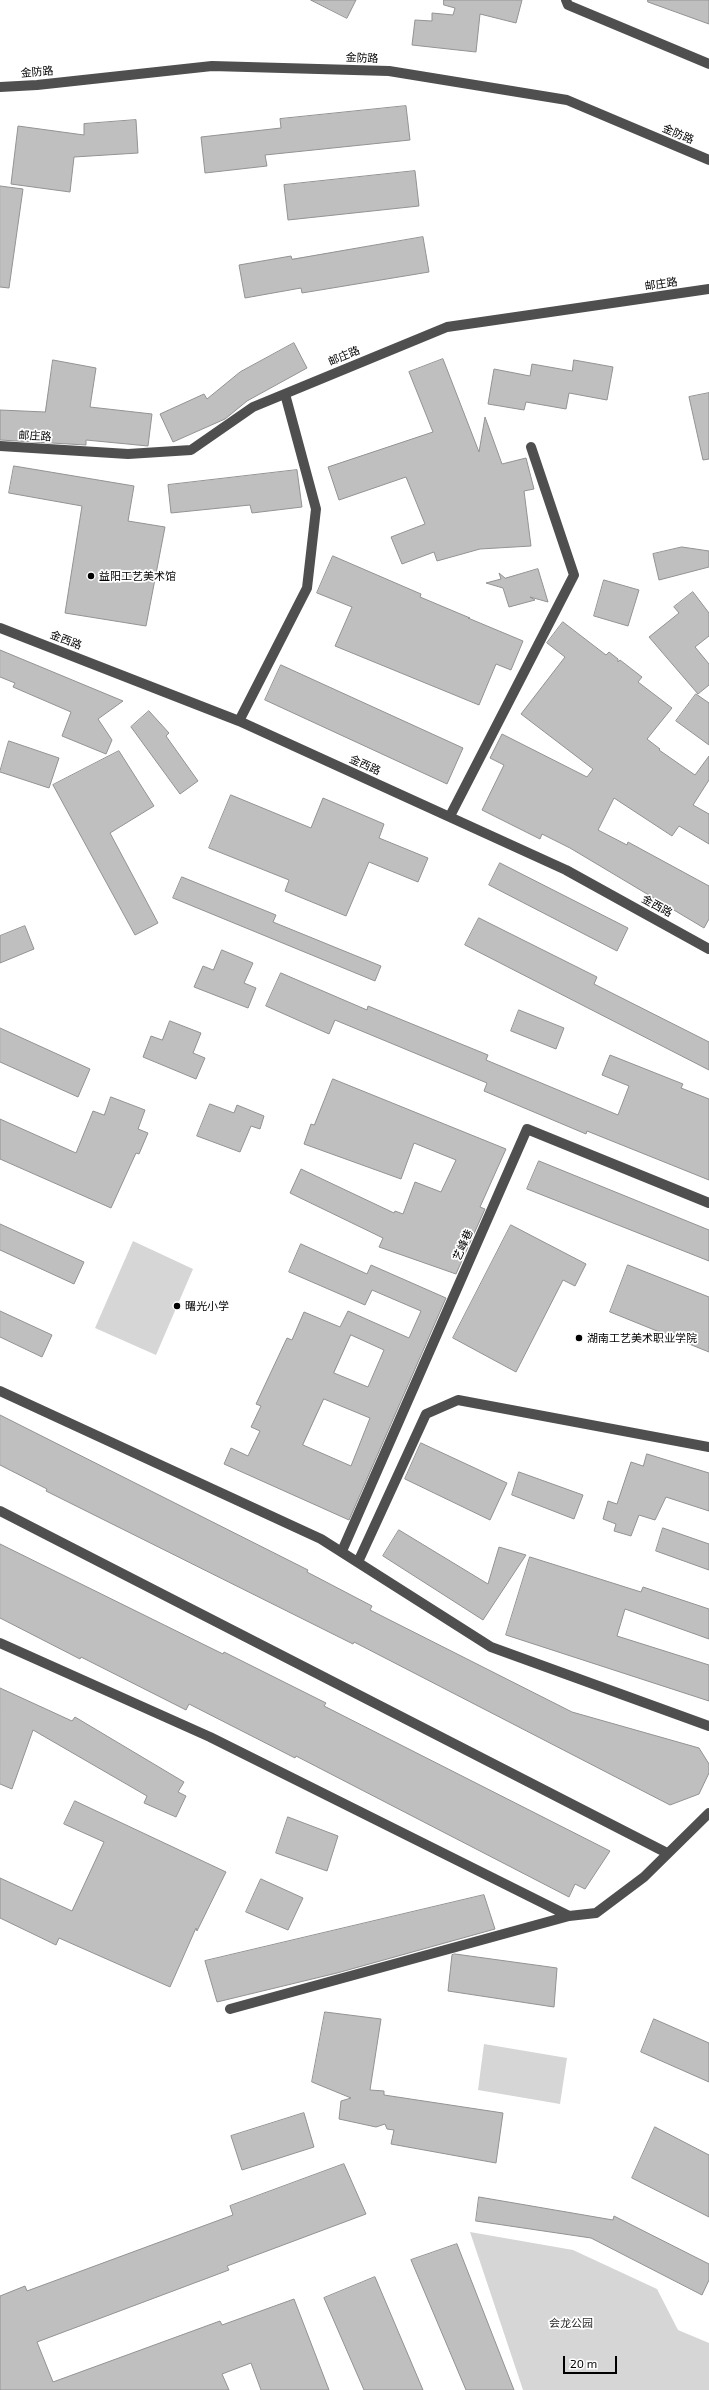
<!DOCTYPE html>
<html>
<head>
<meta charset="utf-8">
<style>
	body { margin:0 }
	#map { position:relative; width:709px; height:2390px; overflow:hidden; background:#fff; font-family:"Exo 2",sans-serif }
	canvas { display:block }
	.scale { position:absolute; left:563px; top:2356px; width:54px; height:18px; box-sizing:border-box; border:2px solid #000; border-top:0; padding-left:5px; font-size:12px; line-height:14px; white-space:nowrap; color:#000; -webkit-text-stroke:3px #fff; paint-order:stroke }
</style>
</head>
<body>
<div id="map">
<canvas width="709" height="2390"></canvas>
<div class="scale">20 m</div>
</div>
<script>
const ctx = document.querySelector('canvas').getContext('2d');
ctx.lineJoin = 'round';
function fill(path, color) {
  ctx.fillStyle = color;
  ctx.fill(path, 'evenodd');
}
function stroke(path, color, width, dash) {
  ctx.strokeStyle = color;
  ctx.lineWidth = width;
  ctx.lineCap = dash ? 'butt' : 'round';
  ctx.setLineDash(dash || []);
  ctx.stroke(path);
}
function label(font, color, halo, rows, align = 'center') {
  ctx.font = font + ' "Exo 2","Noto Sans SC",sans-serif';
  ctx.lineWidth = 3.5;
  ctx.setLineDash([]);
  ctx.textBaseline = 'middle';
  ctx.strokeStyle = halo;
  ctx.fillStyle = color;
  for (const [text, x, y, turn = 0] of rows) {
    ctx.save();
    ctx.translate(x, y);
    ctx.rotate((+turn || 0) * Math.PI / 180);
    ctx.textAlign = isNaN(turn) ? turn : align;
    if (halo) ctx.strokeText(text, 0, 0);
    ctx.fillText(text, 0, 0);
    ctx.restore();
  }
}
fill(new Path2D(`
	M133,1241l60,28 -37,86 -61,-27z
	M484,2044l83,14 -7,46 -82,-14z
	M470,2232l103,18 84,39 21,41 31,13v47h-186z`), '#d6d6d6');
const building = new Path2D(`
	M311,0h45l-9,18z
	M444,0h78l-6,23 -36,-9 -4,38 -64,-7 3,-25 17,1v-8l21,2 2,-7 -11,-3z
	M648,0h61v24l-61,-22z
	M406,106l4,34 -145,15 2,11 -62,7 -4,-36 80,-9 -1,-9z
	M136,120l2,33 -64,4 -4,35 -59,-8 7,-58 66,9v-11z
	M415,171l4,35 -131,14 -4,-35z
	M0,186l23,3 -14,99 -9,-1z
	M423,237l6,35 -127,21 -1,-5 -56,10 -6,-33 52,-9 1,3z
	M294,343l13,25 -60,33 -22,18 -52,23 -13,-28 44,-20 3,5 33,-27z
	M443,359l36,93 6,-35 17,47 24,-6 8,31 -10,2 7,55 -51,3 -43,12 -3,-9 -32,12 -11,-27 34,-13 -19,-47 -67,23 -11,-33 105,-35 -24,-60z
	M53,360l43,8 -6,39 62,7 -4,32 -62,-6v5l-86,-5v-30l45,2z
	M574,360l39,7 -6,33 -38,-7 -3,16 -40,-7 -2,8 -36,-6 6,-35 36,7 2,-12 40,7z
	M709,393v66l-6,1 -14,-63z
	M14,466l120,20 -6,35 37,6 -19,99 -81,-13 17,-107 -73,-13z
	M297,470l5,37 -50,6 -2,-8 -79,8 -3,-28z
	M682,547l27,4v16l-50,13 -6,-26z
	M333,556l88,38 -1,3 50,21h-2l55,23 -12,29 -15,-6 -17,41 -144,-59 17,-39 -35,-14z
	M538,569l10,33 -18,-5 5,3 -26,7 -6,-19 -17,-5 15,-4 -2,-6 6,5z
	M604,580l35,10 -11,36 -34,-10z
	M693,592l16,21v23l-14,11 14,17v21l-11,9 -49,-57 30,-24 -5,-6z
	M563,622l43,33 3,-3 9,7v3l2,-2 22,17 -4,5 34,26 -25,31 13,10 -1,1 36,25 14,-19v24l-16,25 16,9v30l-30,-18 -7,10 -58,-38 -16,32 29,15 1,-3 81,44v33l-5,9 -134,-80 -28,-14 -2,5 -58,-29 22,-45 -14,-7 12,-24 85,43 6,-8 -72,-55 44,-57 -18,-14z
	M0,650l123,51 -25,18 14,21 -6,14 -44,-18 9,-24 -58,-25 2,-4 -15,-6z
	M281,665l182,83 -16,36 -182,-84z
	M696,694l13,9v42l-33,-24z
	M149,711l20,22 -3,3 32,45 -18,13 -49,-67z
	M9,741l50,17 -10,30 -49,-16z
	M119,751l35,55 -44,27 48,90 -23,12 -82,-150z
	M231,795l80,33 12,-30 61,26 -5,14 49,20 -10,24 -49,-20 -23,54 -61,-25 4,-11 -80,-32z
	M500,863l128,65 -11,23 -128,-66z
	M182,877l94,38 -3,7 108,44 -6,15 -202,-83z
	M479,918l118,59 -3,7 115,58v28l-244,-125z
	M25,926l9,23 -34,14v-27z
	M222,950l31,13 -9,20 12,5 -8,20 -54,-21 9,-21 10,4z
	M281,973l86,37 1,-4 120,49 -2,5 132,55 11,-29 -27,-11 8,-20 73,29 -2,4 28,11v81l-122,-49 -1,3 -102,-43 3,-8 -152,-63 -6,14 -63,-28z
	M519,1010l45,18 -8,21 -45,-18z
	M170,1021l31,12 -8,20 12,5 -9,21 -53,-22 8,-21 11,4z
	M0,1028l90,41 -12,28 -78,-35z
	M333,1079l173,70 -26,58 5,2 -29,65 -77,-27 4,-9 -93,-45 11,-24 93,44 1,-2 8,3 12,-32 26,10 15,-32 -42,-17 -13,36 -97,-35 7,-20 3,1z
	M111,1097l34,13 -7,19 10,4 -9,21 -3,-1 -25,55 -111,-49v-40l76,34 17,-42 11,4z
	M210,1104l24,9 3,-8 27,11 -4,13 -9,-3 -11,26 -43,-16z
	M539,1161l170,69v31l-182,-72z
	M0,1224l84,38 -10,22 -74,-34z
	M511,1225l75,39 -11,22 -12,-6 -47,92 -63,-34z
	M301,1244l66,30 4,-9 75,33 -97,222 -125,-56 7,-16 17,8 12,-25 -9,-4 10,-21 -5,-2 31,-66 5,2 12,-28 36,15 8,-16 61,27 12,-27 -49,-21 -7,15 -76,-33zM351,1335l33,15 -16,37 -34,-14zM324,1399l46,19 -19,48 -48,-21z
	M628,1265l81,32v55l-99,-40z
	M0,1311l52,24 -10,22 -42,-20z
	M0,1415l308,155 -1,2 65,34 -2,4 202,102 127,36 10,16v9l-10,21 -29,11 -316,-163 -1,2 -307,-153 1,-2 -47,-24z
	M421,1443l86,40 -17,37 -85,-41z
	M647,1454l62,19v38l-43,-14 -11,23 -16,-5 -8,21 -17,-5 2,-7 -13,-5 5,-18 9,3 14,-42 12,4z
	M519,1472l64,23 -9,24 -62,-24z
	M663,1528l46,16v26l-53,-19z
	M399,1530l89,54 11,-37 27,8 -43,65 -100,-64z
	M0,1544l223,110 1,-2 102,51 -2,3 286,145 -25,38 -10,-5 -6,13 -273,-141 -1,2 -106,-54 -3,6 -105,-53 -1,2 -80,-41z
	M530,1557l111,35 2,-5 66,22v30l-84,-30 -8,27 92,29v36l-203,-66z
	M0,1688l72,33 3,-4 109,65 -6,10 8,4 -10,21 -32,-14 3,-7 -114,-66 -21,59 -12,-5z
	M75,1801l151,71 -29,59 -1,-3 -26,59 -111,-49 -3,7 -56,-27v-40l72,33 32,-69 -40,-18z
	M288,1817l50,19 -11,35 -51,-18z
	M261,1879l42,19 -15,32 -42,-18z
	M484,1895l11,34 -158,44 -120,29 -12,-41z
	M455,1954l102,14 -3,39 -106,-16 4,-36z
	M325,2012l56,7 -11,71 14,1v4l119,18 -7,50 -105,-19 3,-14 -7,-1 -2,-5 -9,3 -37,-8 2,-18 10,-3 -39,-16z
	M654,2019l55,24v39l-68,-30z
	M304,2113l10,34 -72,23 -11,-34z
	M655,2127l54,28v62l-77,-39z
	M344,2164l22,50 -139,52 2,4 -192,72 16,40 167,-61 2,4 72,-26 35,91h-68l-10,-27 -29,11 7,16h-229v-94l25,-10 2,5 206,-76 -3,-9z
	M479,2197l134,23 1,-4 95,48v16l-7,15 -111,-57 -115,-17z
	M457,2244l57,146h-48l-55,-130z
	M375,2277l48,113h-59l-40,-92z`);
fill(building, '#bfbfbf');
stroke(building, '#939393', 1);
stroke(new Path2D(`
	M566,0l2,5 141,59
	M0,87l37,-2 175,-19 177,5 178,29 142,60
	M0,446l128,8 63,-4 62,-43 194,-80 262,-38
	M0,628l239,93 327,149 143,79
	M239,721l68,-133 9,-79 -31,-115
	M450,816l124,-241 -43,-128
	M0,1391l321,148 170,108 218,79
	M0,1511l667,342
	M342,1551l185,-422 182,74
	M358,1562l68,-148 32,-14 251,47
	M0,1643l210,94 359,179 27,-3 48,-36 65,-64
	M230,2009l339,-93`), '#4f4f4f', 10);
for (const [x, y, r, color] of [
	[91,576,4,"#000"],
	[177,1306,4,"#000"],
	[579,1338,4,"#000"]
]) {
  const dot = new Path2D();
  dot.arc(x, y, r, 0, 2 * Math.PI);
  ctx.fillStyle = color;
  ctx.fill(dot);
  stroke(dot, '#fff', 1.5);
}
label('11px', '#000', '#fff', [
	["金防路",362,58,2],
	["金防路",37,72,-5],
	["金防路",678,134,23],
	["邮庄路",661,284,-8],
	["邮庄路",344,356,-23],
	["邮庄路",35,436,3],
	["金西路",66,640,21],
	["金西路",365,765,24],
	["金西路",657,906,29],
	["艺峰巷",463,1245,-66]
]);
label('11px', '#000', '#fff', [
	["益阳工艺美术馆",99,576],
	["曙光小学",185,1306],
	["湖南工艺美术职业学院",587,1338]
], 'left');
label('11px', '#2d2d2d', '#fff', [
	["会龙公园",571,2323]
]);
</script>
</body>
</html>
